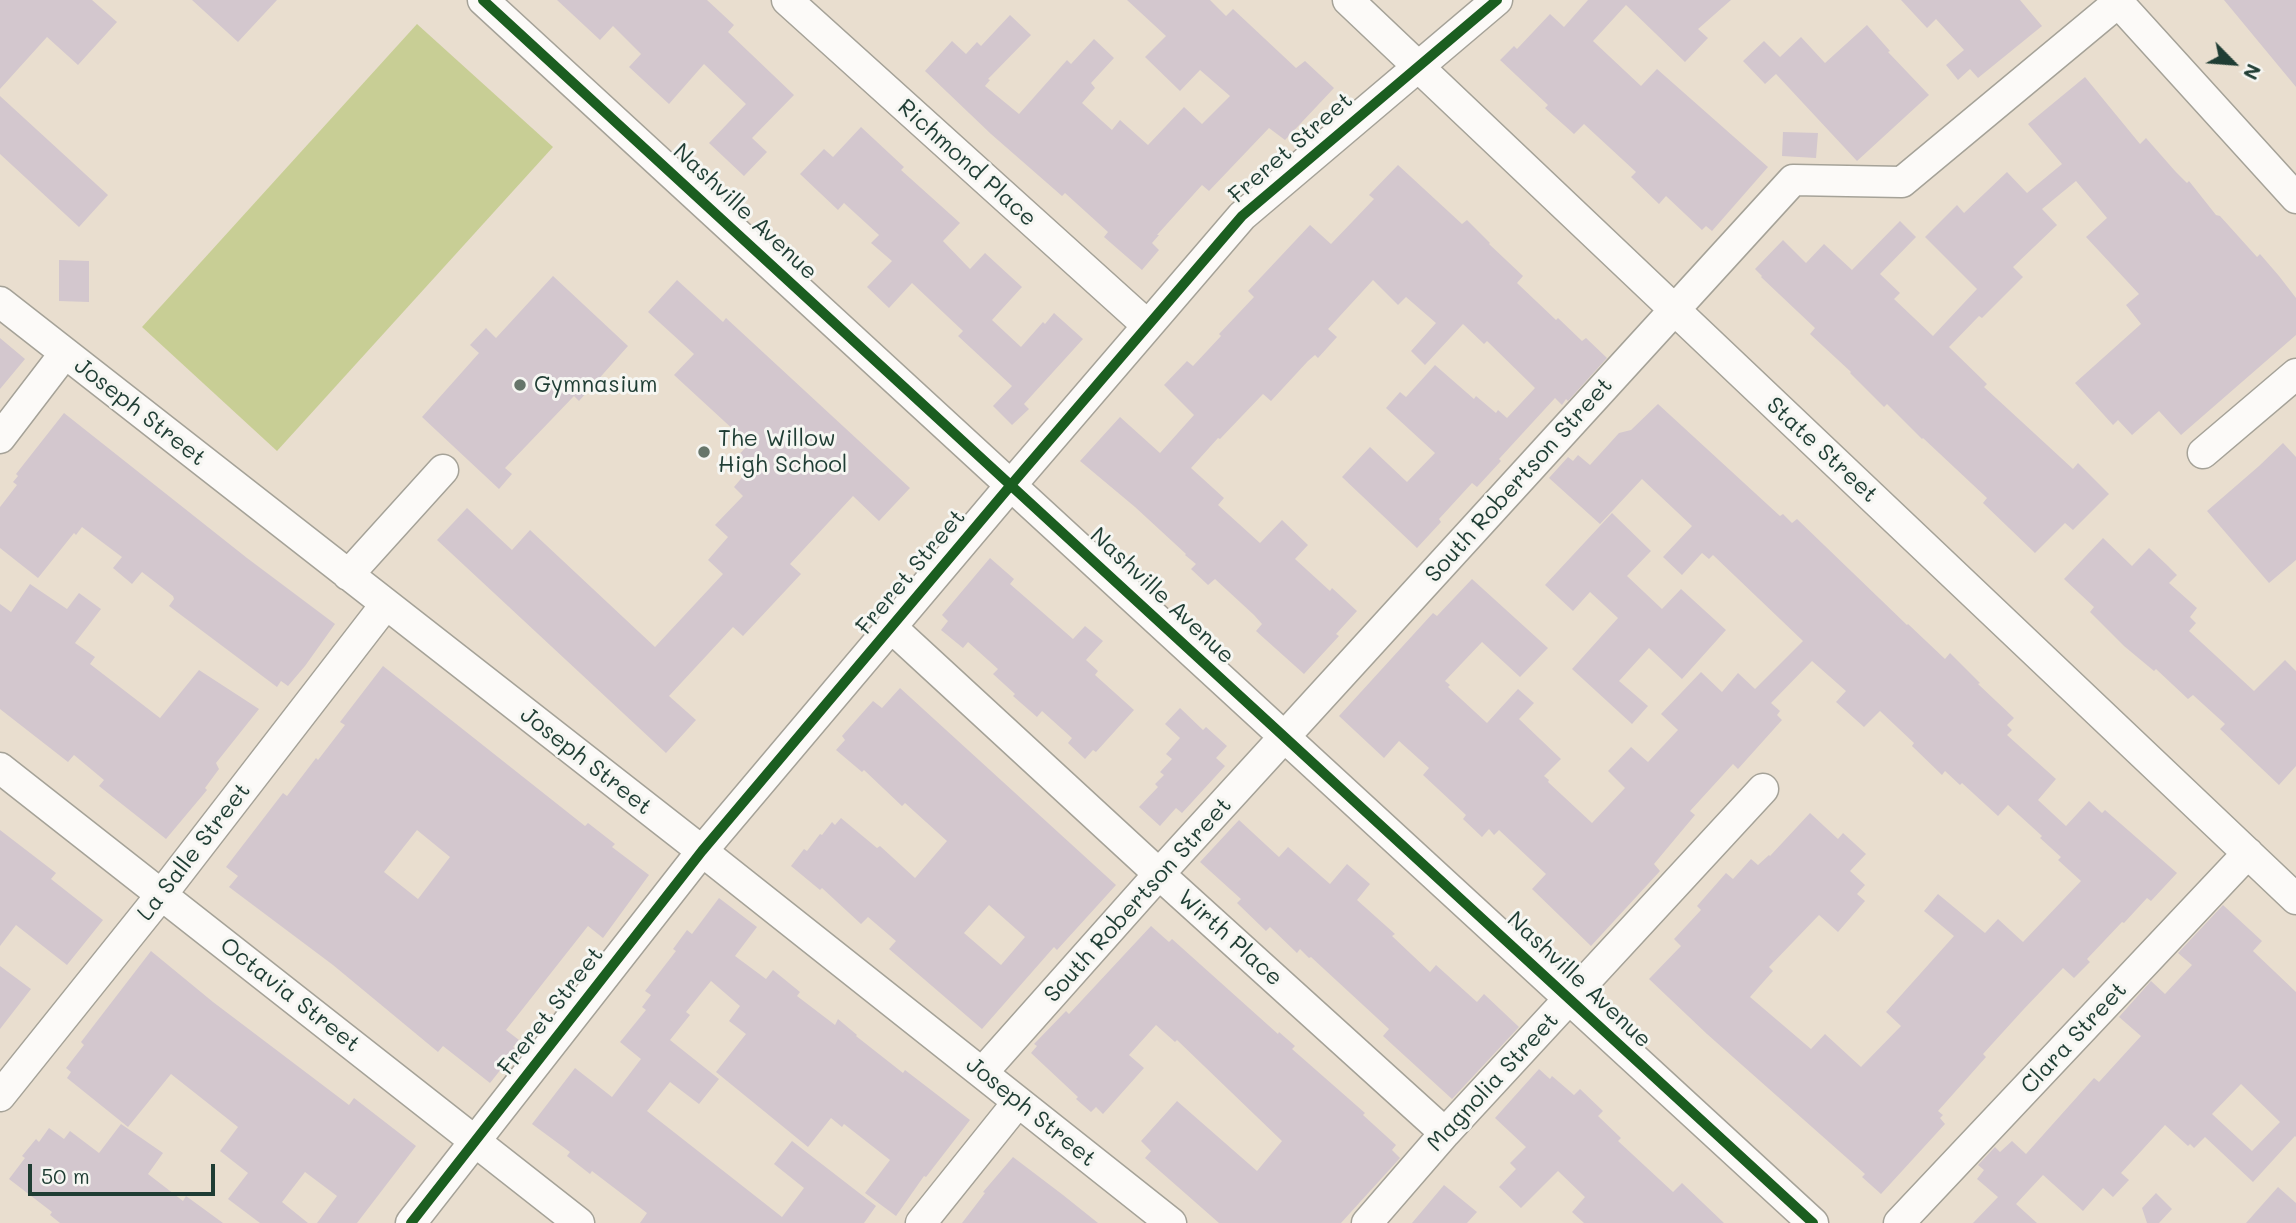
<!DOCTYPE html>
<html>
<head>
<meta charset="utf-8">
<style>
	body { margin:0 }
	#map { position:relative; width:2296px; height:1223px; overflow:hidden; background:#e9decf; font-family:Mali,sans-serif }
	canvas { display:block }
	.north { position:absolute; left:2198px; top:28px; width:70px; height:70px; -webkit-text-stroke:5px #f6f6f2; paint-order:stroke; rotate:115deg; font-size:19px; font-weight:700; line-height:28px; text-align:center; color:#1f3d34 }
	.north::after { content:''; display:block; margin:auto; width:24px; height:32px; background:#1f3d34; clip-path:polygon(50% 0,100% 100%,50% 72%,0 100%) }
	.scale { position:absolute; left:28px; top:1164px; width:187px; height:32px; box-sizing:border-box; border:4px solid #1f3d34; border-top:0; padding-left:9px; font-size:21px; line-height:24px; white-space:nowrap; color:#1f3d34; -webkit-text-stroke:5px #f6f6f2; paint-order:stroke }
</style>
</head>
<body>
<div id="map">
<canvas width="2296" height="1223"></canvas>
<div class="north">N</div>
<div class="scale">50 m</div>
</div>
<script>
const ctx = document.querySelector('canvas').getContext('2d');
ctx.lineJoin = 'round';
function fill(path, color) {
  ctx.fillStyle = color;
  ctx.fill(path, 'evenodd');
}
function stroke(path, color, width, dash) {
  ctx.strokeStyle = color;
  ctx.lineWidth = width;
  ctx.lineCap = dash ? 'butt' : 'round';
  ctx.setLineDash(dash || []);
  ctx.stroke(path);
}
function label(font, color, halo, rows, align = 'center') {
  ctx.font = font + ' Mali,sans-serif';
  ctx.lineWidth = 6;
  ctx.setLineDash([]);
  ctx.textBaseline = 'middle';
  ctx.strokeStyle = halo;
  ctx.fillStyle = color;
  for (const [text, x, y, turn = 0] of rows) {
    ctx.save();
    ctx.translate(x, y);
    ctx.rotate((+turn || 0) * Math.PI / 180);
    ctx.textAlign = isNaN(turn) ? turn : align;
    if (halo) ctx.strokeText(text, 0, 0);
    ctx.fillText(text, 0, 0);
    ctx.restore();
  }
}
fill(new Path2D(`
	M417,24l136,123 -276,304 -135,-124z`), '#c8ce95');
fill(new Path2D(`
	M0,0h92l25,22 -39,43 -31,-28 -47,52z
	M192,0h85l-39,42z
	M557,0h150l27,25 -6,7 66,63 -42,43 15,14 -23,24 -35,-33 37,-39 -42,-40 -35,40 -40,-37 12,-13 -28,-28 -13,14z
	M1127,0h83l16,16 7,-7 63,59 9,-7 29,27 -49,52 -16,-12 -60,63 -7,-6 -45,50h2l-7,8 7,7 -17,20 -38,-33 4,-5 -43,-39 -3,3 -71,-62 -66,-63 27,-30 14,13 11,-12 4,4 29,-31 21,20 -43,44 2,1 -5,6 34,28 48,-54 4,4 23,-25 20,19 -23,25 4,5 -13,15 30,27 8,-10 28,25 36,-38 18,17 28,-28 -30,-26 -20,21 -35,-34 21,-21z
	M1588,0h143l-33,29 10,9 -23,24 -59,-57 -33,36 48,45 16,-17 111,98 -56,64 -6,-5 -4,4 -36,-34 -7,8 -28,-27 5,-5 -52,-48 -10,10 -29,-26 3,-3 -48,-45 14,-14 3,3 33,-35 14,13z
	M1901,0h119l22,26 -64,52 -8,-9 -12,11 -12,-15 18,-15 -28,-31 -9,9z
	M2224,0h72v87z
	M1867,25l23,26 -2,1 41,43 -72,66 -81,-87 -11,10 -22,-23 21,-20 16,16 21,-20 24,26z
	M2085,77l55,67 6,-6 29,33 12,12 2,-2 27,34 4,1 37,41 3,-3 19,22 17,22v37l-115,100 -22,-24 -27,24 -14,-15 -5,5 -38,-42 66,-59 -15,-19 13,-11 -53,-57 21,-19 -31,-37 -34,28 15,16 -44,42 10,10 -41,41 -3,-2 -30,31 38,37 -3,3 63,58 26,24 5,-6 31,31 -36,36 -8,-7 -30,30 -52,-50 4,-5 -64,-60 -1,1 -35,-35 -3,3 -34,-34 1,-1 -41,-38 5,-6 -54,-51 1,-1 -7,-7 28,-29 23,23 18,-19 28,26 48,-49 16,16 -36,37 20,19 -6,6 39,37 44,-47 -52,-52 32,-32 7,8 43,-41 20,21 35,-29 -34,-40z
	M0,96l108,99 -29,32 -79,-73z
	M861,127l43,40 -3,3 59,53 -17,18 27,28 15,-16 37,34 -30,33 29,27 22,-25 2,2 9,-11 29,26 -59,65 5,5 -17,16 -19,-19 19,-20 -54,-50 5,-5 -51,-48 -23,25 -22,-21 25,-26 -21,-18 8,-8 -35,-32 -6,7 -38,-36 24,-25 9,8z
	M1783,132l35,1 -2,25 -34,-2z
	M1398,165l64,59 5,-4 23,23 -1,1 34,32 -6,7 39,37 2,-2 24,23 4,-3 21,20 -39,43 -2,-2 -4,6 -7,-7 -56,61 2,2 -24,26 -5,-4 -33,36 2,3 -24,26 -75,-71 28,-30 37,35 28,-29 -49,-45 14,-16 6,5 29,-32 39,34 2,-3 20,17 2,-3 9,8 28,-30 -48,-47 -3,3 -21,-20 -38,41 -14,-14 25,-28 -30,-26 -8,8 -25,-25 -45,49 9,8 -19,21 -3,-3 -7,6 -37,40 -8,-7 -43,45 -2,-1 -27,30 33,30 -6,7 42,38 22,-23 26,25 -13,14 35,32 2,-3 25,23 -21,23 3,2 -35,38 -48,-43 6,-7 -8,-9 -39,-36 -7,6 -17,-16 5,-5 -11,-9 1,-1 -51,-47 -55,-46 40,-44 40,36 34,-38 -30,-30 23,-24 6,5 28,-30 -2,-2 35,-37 -6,-6 62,-66 21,19 43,-45 -5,-4z
	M59,260l30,1v41l-30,-1z
	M553,276l75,70 -49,55 -5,-5 -69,72 7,6 -13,15 -77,-72 57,-64 -9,-8 16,-17 10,10z
	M677,280l46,42 3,-4 184,170 -31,33 -26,-25 -63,68 11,10 -58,62 -10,-9 -64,69 27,24 -30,33 -229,-213 30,-32 45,42 18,-20 125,117 68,-73 -15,-14 20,-23 -13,-12 28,-29 -9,-9 11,-13 -13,-12 17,-18 -75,-69 20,-21 -46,-42z
	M0,338l25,21 -25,30z
	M1658,404l122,112 3,-2 9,9 5,-4 110,106 1,-1 37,35 5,-6 30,30 -2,1 36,34 -7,7 5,5 -5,5 49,44 -18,21 28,26 23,-25 13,12 3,-3 72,63 -26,28 -4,-3 -23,25 -2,-1 -35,37 3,3 -16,16 -11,-10 -40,42 -40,44 3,3 -48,54 5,4 -3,3 5,6 -64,70 -19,-17 3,-3 -158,-140 -58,-55 32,-33 -7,-7 27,-29 -4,-4 29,-33 7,6 18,-20 7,6 11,-10 1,1 40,-43 28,26 5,-6 23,21 -16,17 15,14 -8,9 8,7 -27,31 -19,-17 -50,52 4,4 -23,26 61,52 14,-15 36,33 40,-41 -15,-14 68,-76 -30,-25 14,-17 47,39 13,-14 25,23 58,-61 -23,-21 3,-3 -21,-19 2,-2 -34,-31 -10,11 -36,-33 -2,2 -15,-14 -3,4 -30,-29 2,-3 -34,-32 -16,16 -28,-25 10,-11 -34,-30 -41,42 9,8 -3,4 5,5 -44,49 -5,-5 -43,47 5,4 -41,49 6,7 -69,75 -59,-57 14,-15 -47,-44 -5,5 -5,-6 -7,8 -19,-18 3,-4 -43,-40 6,-7 -30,-27 -15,17 -45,-42 94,-103 4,3 35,-37 76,69 -28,29 -38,-35 -37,39 5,4 -2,2 39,36 31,-34 16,14 -15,16 42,40 -17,17 5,4 -1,2 44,41 33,-35 -17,-17 23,-24 17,15 30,-32 -17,-16 40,-42 21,20 16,-19 17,16 48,-48 -90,-86 -4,4 -7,-6 -20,22 -19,-18 29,-31 -50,-47 -42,45 -51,-46 19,-21 5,4 5,-6 12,10 29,-32 12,-3z
	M64,413l183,145 88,66 -30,42 -17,20 -7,-5 -4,6 -108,-81 5,-7 -1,-3 -31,-24 -10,12 -19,-16 9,-11 -40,-30 -6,8 -2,-2 -36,45 -38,-30v-41l17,-22 -4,-3 5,-6 -2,-2z
	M2283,443l13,14v103l-27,23 -62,-72 52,-45z
	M1612,513l39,38 -24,25 35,33 19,-20 45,41 -44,49 -33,-31 -30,33 29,25 -16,18 -60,-55 46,-51 -28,-26 -17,19 -28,-26z
	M2103,538l29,28 17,-18 19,18 9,9 -8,8 28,25 -7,9 6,6 -7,8 65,60 31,-31 11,11v95l-17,19 -59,-56 5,-5 -32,-29 -5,4 -32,-30 -2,2 -30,-25 -34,-34 4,-5 -30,-28z
	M990,558l24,21 -4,5 63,55 12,-13 18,15 -17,19 12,11 -3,4 39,35 -38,42 -3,-2 -8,9 -17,-16 4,-5 -30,-27 -5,6 -24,-21 2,-2 -22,-20 5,-5 -30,-27 -5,6 -22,-18 7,-9 -6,-6z
	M30,584l37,25 12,-16 22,16 -26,34 20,14 -5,7 70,54 39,-48 60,39 -43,54 3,6 -14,19 2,2 -41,49 -67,-53 5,-6 -30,-25 -6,7 -68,-53v-105l11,8z
	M383,666l202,160 3,-3 27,21 -3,3 37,28 -46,63 -15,-12 -82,104 13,10 -6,7 4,2 -27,34 -47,-37 -5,6 -105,-87 -104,-78 9,-11 -12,-9 57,-74 4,3 29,-38 2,2 27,-35 -5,-3zM417,830l33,27 -32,42 -34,-27z
	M900,688l216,197 -59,65 -3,-3 -72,82 -93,-80 7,-8 -28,-24 -7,7 -39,-36 -2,2 -29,-24 13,-17 3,2 13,-17 2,1 10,-13 3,3 6,-7 36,30 3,-2 35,32 32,-37 -42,-38 -3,3 -38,-36 -2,2 -26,-22 9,-10 -3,-4 31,-35 9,7zM989,905l36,32 -24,28 -37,-32z
	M1180,708l23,22 3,-3 21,19 -11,12 9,8 -43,47 -6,-5 -16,18 -21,-19 19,-20 -3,-3 9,-9 -4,-3 12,-13 -6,-5 14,-16 -15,-14z
	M1239,820l40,37 9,-10 42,37 17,-20 23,20 -13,16 38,34 -3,2 38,36 6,-7 41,37 7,-8 35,33 -67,72 -69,-63 6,-7 -78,-72 -2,1 -9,-9 -3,4 -27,-26 -4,4 -29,-28 4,-4 -41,-37z
	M0,830l56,43 -5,6 52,41 -36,45 -51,-40 -16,21z
	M719,898l38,29 -22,29 31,23 7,-9 27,22 -3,4 38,29 3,-6 19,16 -1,1 47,37 2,-3 65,50 -44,57 -2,-1 -28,40 -31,-23 25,-33 -46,-36 -2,3 -11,-9 -23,29 -92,-75 30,-38 -17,-13 11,-15 -29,-25 -25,31 4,3 -20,25 49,39 -20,25 -29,-22 -23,29 135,106 22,-29 -30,-24 18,-23 84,65 -12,17h-224l7,-10 -55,-42 -2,3 -23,-18 3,-4 -38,-28 43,-56 37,29 29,-38 -21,-17 26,-32 -4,-3 9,-12 -6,-4 31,-40 -3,-2 14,-19 5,4z
	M2223,905l39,36 -9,10 43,41v145l-1,-1 -42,46 -48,-45 -11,11 -4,-4 -2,2 -23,-21 -44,48 8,7 -16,17 -10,-9 -20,23 -40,-36 -27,29 21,19h-64l25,-26 -21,-18 7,-9 -6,-5 17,-18 5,5 12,-11 14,13 68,-76 5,4 42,-46 -22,-19 32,-36 14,13 27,-29 -14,-12zM2241,1084l39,38 -28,29 -40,-37z
	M1151,926l18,16 3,-3 106,95 1,-2 16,14 -3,3 73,64 -2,2 33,30 -4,5 8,8 -59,65h-122l-74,-65 6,-7 -10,-10 36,-40 80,70 25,-30 -105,-101 -2,2 -19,-17 -27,30 15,13 -41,46 -7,-7 -5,5 -15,-13 2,-2 -47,-44 6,-7 -3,-2 32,-33 3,3z
	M151,951l62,51 136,103 5,-7 62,48 -59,77h-40l20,-27 -32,-24 -23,30 26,21h-48l-32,-24 20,-26 -28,-22 18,-24 -67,-53 -43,53 -61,-49 4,-6 -5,-4 18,-23 -3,-3z
	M0,966l31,23 -31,40z
	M1539,1069l11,10 2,-3 22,19 6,-6 23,22 -5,5 23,22 -3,3 55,51 9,-9 42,40h-140l-12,-11 13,-15 -27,-26 -37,37 -22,-21 17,-18 -6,-6 16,-16 -31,-29z
	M121,1124l42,29 -15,21 35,27 3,-5 37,27h-163l-10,-8 2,-3 -43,-33 16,-21 -3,-2 14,-17 3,3 10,-14 15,11 6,-8 29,22z
	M1013,1157l50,38 35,28h-136l23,-30 -2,-1z
	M1444,1185l33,27 -10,11h-55z
	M2278,1187l18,16v20h-50z
	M2156,1193l16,16 -13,14h-12l-5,-15z`), '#d3c7ce');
const minor = new Path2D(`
	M483,0l1330,1223
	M787,0l360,325
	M1348,0l948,899
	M2116,0l180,198
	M0,302l702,549 469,372
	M0,438l65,-85
	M2203,453l93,-79
	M348,575l95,-105
	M892,628l267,246 286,259
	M0,768l579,455
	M982,1073l177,-199 634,-694 109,2 219,-182
	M0,1096l162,-202 224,-290
	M411,1223l291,-372 309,-366 231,-269 255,-216
	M921,1223l97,-121
	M1367,1223l78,-90 318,-344
	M1899,1223l349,-370`);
stroke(minor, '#a5a298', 33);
stroke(minor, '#fcfaf8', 30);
stroke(new Path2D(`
	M483,0l1330,1223
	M411,1223l291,-372 309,-366 231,-269 255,-216`), '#1b5e20', 10);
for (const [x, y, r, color] of [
	[520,385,7,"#66756a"],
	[704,452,7,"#66756a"]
]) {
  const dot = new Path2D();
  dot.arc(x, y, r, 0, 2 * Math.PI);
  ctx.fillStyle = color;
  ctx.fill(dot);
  stroke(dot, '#f6f6f2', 2.5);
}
label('23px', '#1f3d34', '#f6f6f2', [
	["Freret Street",1291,148,-41],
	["Richmond Place",967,163,42],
	["Nashville Avenue",745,212,43],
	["Joseph Street",140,412,38],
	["State Street",1822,450,43],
	["South Robertson Street",1519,480,-48],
	["Freret Street",911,572,-50],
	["Nashville Avenue",1162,596,43],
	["Joseph Street",586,761,38],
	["La Salle Street",194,852,-52],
	["South Robertson Street",1138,900,-48],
	["Wirth Place",1230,938,42],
	["Nashville Avenue",1579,980,43],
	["Octavia Street",290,995,38],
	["Freret Street",551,1011,-52],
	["Clara Street",2074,1038,-47],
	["Magnolia Street",1493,1082,-47],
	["Joseph Street",1031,1112,39]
]);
label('23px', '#1f3d34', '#f6f6f2', [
	["Gymnasium",534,385],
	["The Willow",718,439],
	["High School",718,465]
], 'left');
</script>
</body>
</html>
